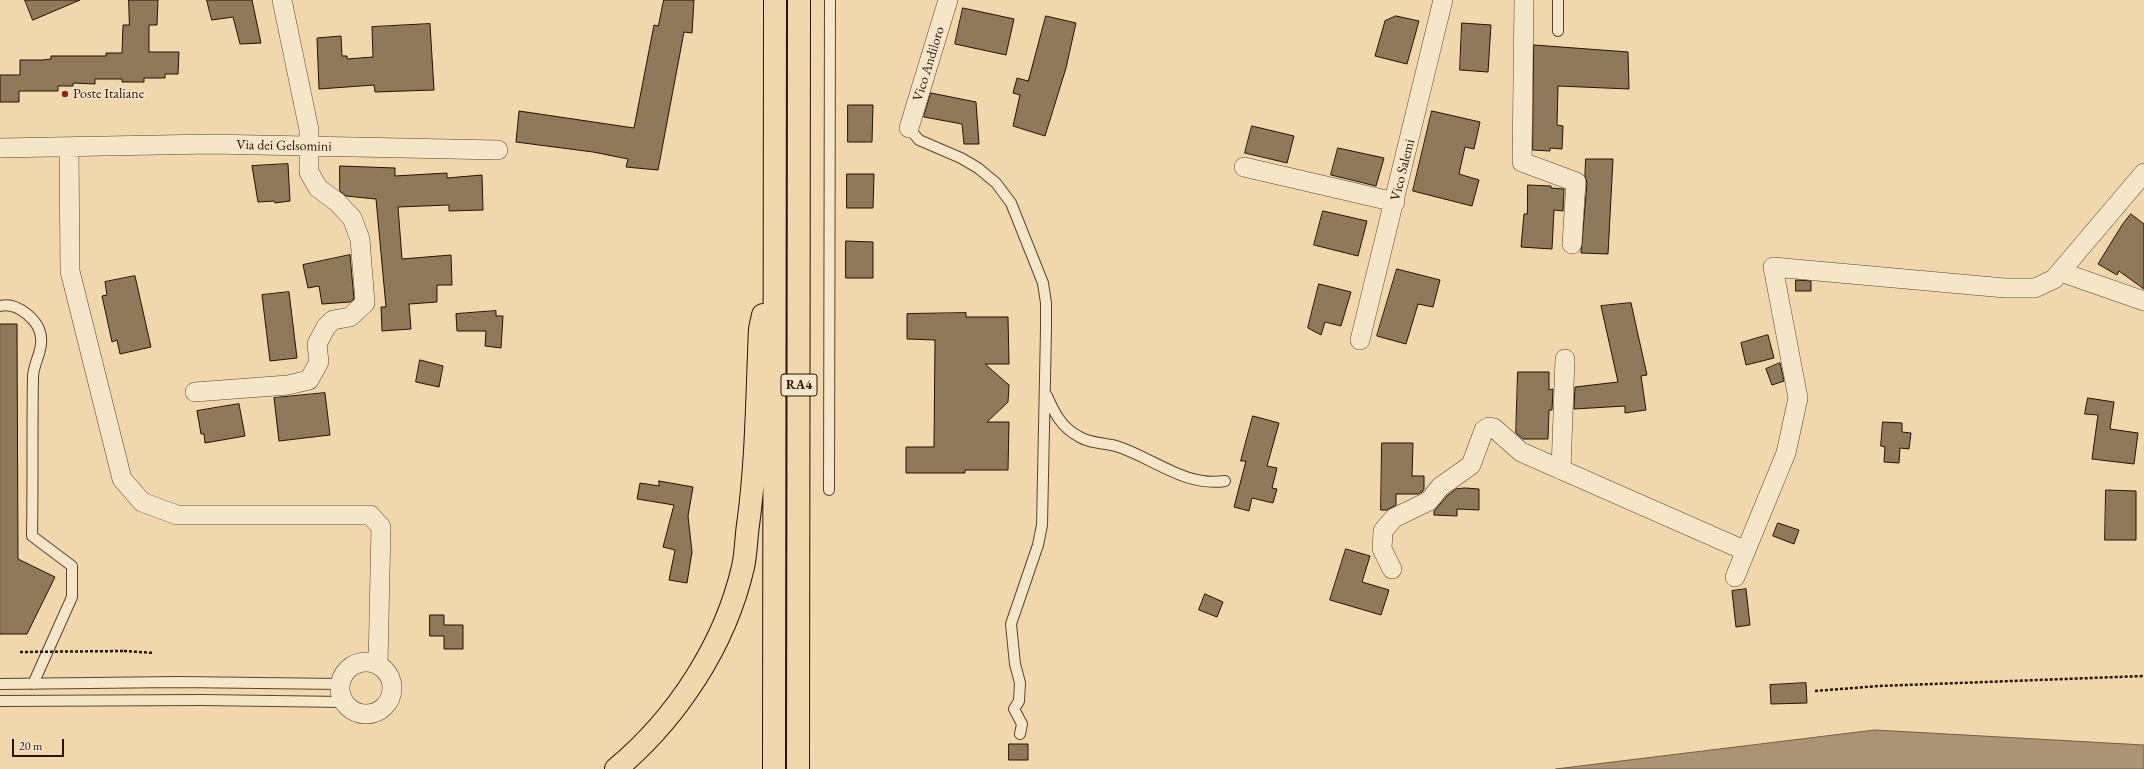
<!DOCTYPE html>
<html>
<head>
<meta charset="utf-8">
<style>
	body { margin:0 }
	#map { position:relative; width:2144px; height:769px; overflow:hidden; background:#f0d7ac; font-family:"EB Garamond",serif }
	canvas { display:block }
	.scale { position:absolute; left:12px; top:739px; width:52px; height:18px; box-sizing:border-box; border:2px solid #251304; border-top:0; padding-left:5px; font-size:12px; line-height:14px; white-space:nowrap; color:#251304; -webkit-text-stroke:3px #f5e5c9; paint-order:stroke }
</style>
</head>
<body>
<div id="map">
<canvas width="2144" height="769"></canvas>
<div class="scale">20 m</div>
</div>
<script>
const ctx = document.querySelector('canvas').getContext('2d');
ctx.lineJoin = 'round';
function fill(path, color) {
  ctx.fillStyle = color;
  ctx.fill(path, 'evenodd');
}
function stroke(path, color, width, dash) {
  ctx.strokeStyle = color;
  ctx.lineWidth = width;
  ctx.lineCap = dash ? 'butt' : 'round';
  ctx.setLineDash(dash || []);
  ctx.stroke(path);
}
function label(font, color, halo, rows, align = 'center') {
  ctx.font = font + ' "EB Garamond",serif';
  ctx.lineWidth = 3;
  ctx.setLineDash([]);
  ctx.textBaseline = 'middle';
  ctx.strokeStyle = halo;
  ctx.fillStyle = color;
  for (const [text, x, y, turn = 0] of rows) {
    ctx.save();
    ctx.translate(x, y);
    ctx.rotate((+turn || 0) * Math.PI / 180);
    ctx.textAlign = isNaN(turn) ? turn : align;
    if (halo) ctx.strokeText(text, 0, 0);
    ctx.fillText(text, 0, 0);
    ctx.restore();
  }
}
const water = new Path2D(`
	M1875,730l269,15v24h-588z`);
fill(water, '#ab9473');
stroke(water, '#756047', 1);
const building = new Path2D(`
	M25,0h55l-47,20z
	M129,0h29l-1,25h-8v27h30l-1,22h-13v4h-21v4h-22v-3h-27v5l-22,-1v3h-15v5h-39v11h-19v-27h20v-15h22l9,-1v-3h55v-3h16l1,-28h6z
	M207,0h45l9,43 -21,1 -7,-27 -21,3z
	M664,0h30l-2,33 -8,-1 -26,138 -32,-3 2,-8 -35,-7 -77,-10 3,-31 115,17 20,-103 4,1z
	M963,8l51,11 -8,36 -51,-11z
	M1046,16l30,7 -10,45 -21,68 -32,-10 7,-31 -7,-2 4,-15 11,3z
	M1396,16l23,5 -12,43 -32,-8 10,-35z
	M1462,23l29,2 -3,47 -28,-2z
	M430,24l4,66 -59,2 -1,-7 -55,4 -2,-51 24,-2 1,20h5v3l26,-2 -1,-30z
	M1534,45l94,7 1,37 -71,-3 -1,39 6,1 -1,23 -12,-1v3l-17,-1z
	M931,93l45,9 3,42h-15l-2,-20 -38,-7z
	M848,105h25l-1,37h-24z
	M1432,111l48,11 -6,27 -9,-2 -6,27 20,6 -7,26 -59,-15z
	M1252,126l42,10 -7,27 -42,-10z
	M1338,148l46,10 -8,28 -45,-11z
	M1586,159h27l-5,95 -27,-1 6,-70 -2,-7z
	M288,164l2,37 -15,2 -1,-2 -16,1 -6,-36z
	M340,166l55,2v8l52,-3v5l35,-3 1,35 -34,1v-6l-51,2 4,52 49,-4 1,30h-15v17l-28,2 2,25 -29,2 -1,-24h5l-10,-108 -30,-3 -6,-5z
	M847,174h27l-1,34h-26z
	M1528,185l23,1v2l13,1 -1,22 -9,-1 -2,39 -31,-2 3,-33h3z
	M1323,211l44,10 -9,35 -44,-11z
	M2131,214l13,10v65l-25,-18 -2,4 -19,-11 24,-39z
	M846,241l27,1v36h-27z
	M350,255l4,44 -4,3 -28,2 -3,-18 -11,2 -5,-23z
	M1397,269l43,11 -7,27 -15,-3 -12,40 -29,-8z
	M135,276l16,71 -31,7 -3,-14 -5,2 -10,-46 5,-1 -2,-13z
	M1796,280l15,1v10h-15z
	M1319,284l32,8 -10,34 -16,-4 -4,13 -13,-7z
	M289,292l8,66 -27,3 -8,-66z
	M1631,303l16,72 -6,1 5,34 -21,3v-7l-51,3 1,-22 43,-5 -17,-76z
	M496,311v5h7l-2,32 -16,-2 1,-15h-29l-1,-17z
	M966,313v4h42l1,47h-24l24,21 -1,17 -21,20h22l-1,48h-43v3h-59v-26h28l1,-107 -28,-1v-25z
	M0,324h17l1,235 37,18 -28,57h-27z
	M1768,335l6,23 -28,7 -5,-22z
	M420,360l23,6 -4,21 -23,-5z
	M1780,363l4,18 -12,4 -6,-16z
	M1518,372h31v18l4,-1 -1,21h-3l-1,29h-25l-7,-6z
	M325,393l5,42 -51,6 -5,-43z
	M2088,398l26,4 -4,27 28,4 -4,31 -42,-5 6,-44 -13,-1z
	M239,404l6,32 -40,7 -1,-9h-3l-4,-23z
	M1253,416l26,7 -12,43 10,2 -5,20 5,1 -4,14 -21,-5 -3,13 -15,-4 12,-46h-5z
	M1883,422l19,1v9l9,1 -2,16 -9,-1 -1,15 -15,-1 1,-15 -4,-1z
	M1382,443h31l-1,33h12v13l-2,3 -4,2h-22v11l-9,5h-6z
	M659,481l34,6 -5,29 4,36 -5,31 -18,-3 6,-30 -12,-3 11,-42 -37,-6 3,-16 19,3z
	M1465,488l14,1v21l-22,-1v7l-23,-1v-4l14,-16 8,-6z
	M2106,490l30,1v49h-31z
	M1778,523l21,7 -5,14 -21,-8z
	M1346,549l24,7 -8,26 27,8 -8,25 -51,-15z
	M1746,589l4,36 -14,2 -4,-36z
	M1205,594l18,8 -6,15 -18,-7z
	M430,615h14v10h19v24h-19v-13h-14z
	M1806,683l1,20 -36,1 -1,-19z
	M1009,744h19v16h-19z`);
fill(building, '#8f795b');
stroke(building, '#251304', 1);
const lane = new Path2D(`
	M1558,0v31
	M909,128l10,12 42,18 17,10 18,15 15,20 32,80 3,20v26l-4,196 -4,20 -27,79 4,40 5,19 -1,18 -5,8 8,15 -2,10
	M0,306c17,-4 40,14 41,32 2,13 -8,26 -8,39 -1,53 0,106 -1,159l40,30v31l-39,87
	M1047,396c7,16 14,31 31,40 10,7 26,7 38,10 38,12 68,41 109,35
	M829,490l1,-490
	M0,684l178,-2 163,2
	M0,701l202,-1 142,2`);
const street = new Path2D(`
	M1524,0l-2,162 54,20 -4,62
	M909,128l39,-128
	M69,147l1,124 52,208 20,23 35,13h193l11,12 -3,138
	M0,148l210,-4 288,6
	M1244,167l151,35
	M2061,272l83,29
	M1360,340l83,-340
	M195,392l93,-7 21,-5 10,-18 -2,-18 9,-17 7,-7 17,-3 15,-14 -5,-64 -8,-21 -15,-16 -19,-14 -9,-16v-42l-27,-130
	M1561,470l4,-111
	M1392,569l-10,-20 1,-18 11,-13 35,-17 11,-14 31,-22 13,-35 5,-3 5,1 27,24 225,99
	M1735,577l51,-124 12,-55 -25,-131 232,21h30l19,-9 90,-106
	M340 688a26 26 0 1 1 52 0a26 26 0 1 1-52 0Z`);
const highway = new Path2D(`
	M616,769c61,-51 109,-124 127,-202 3,-13 3,-28 5,-42 9,-65 9,-131 12,-196l3,-14
	M774,769l1,-769
	M798,769l1,-769`);
stroke(lane, '#58442e', 12);
stroke(street, '#58442e', 20);
stroke(highway, '#251304', 24);
stroke(new Path2D(`
	M124,651l30,2
	M1815,691l64,-5 265,-10`), '#251304', 2.5, [3, 2]);
stroke(lane, '#f5e5c9', 10);
stroke(street, '#f5e5c9', 19);
stroke(highway, '#f0d7ac', 22);
stroke(new Path2D(`
	M20,652l104,-1`), '#251304', 2.5, [3, 2]);
for (const [x, y, r, color] of [
	[65,94,4,"#8f2418"]
]) {
  const dot = new Path2D();
  dot.arc(x, y, r, 0, 2 * Math.PI);
  ctx.fillStyle = color;
  ctx.fill(dot);
  stroke(dot, '#f5e5c9', 1.5);
}
for (const [x, y, w] of [
	[799,385,36]
]) {
  const box = new Path2D();
  box.roundRect(x - w / 2, y - 11, w, 22, 3);
  ctx.fillStyle = '#f5e5c9';
  ctx.fill(box);
  stroke(box, '#251304', 1);
}
label('bold 13px', '#251304', null, [
	["RA4",799,385]
]);
label('14px', '#251304', '#f5e5c9', [
	["Vico Andiloro",929,64,-73],
	["Via dei Gelsomini",284,146,1],
	["Vico Salemi",1403,170,-76]
]);
label('14px', '#251304', '#f5e5c9', [
	["Poste Italiane",73,94]
], 'left');
</script>
</body>
</html>
